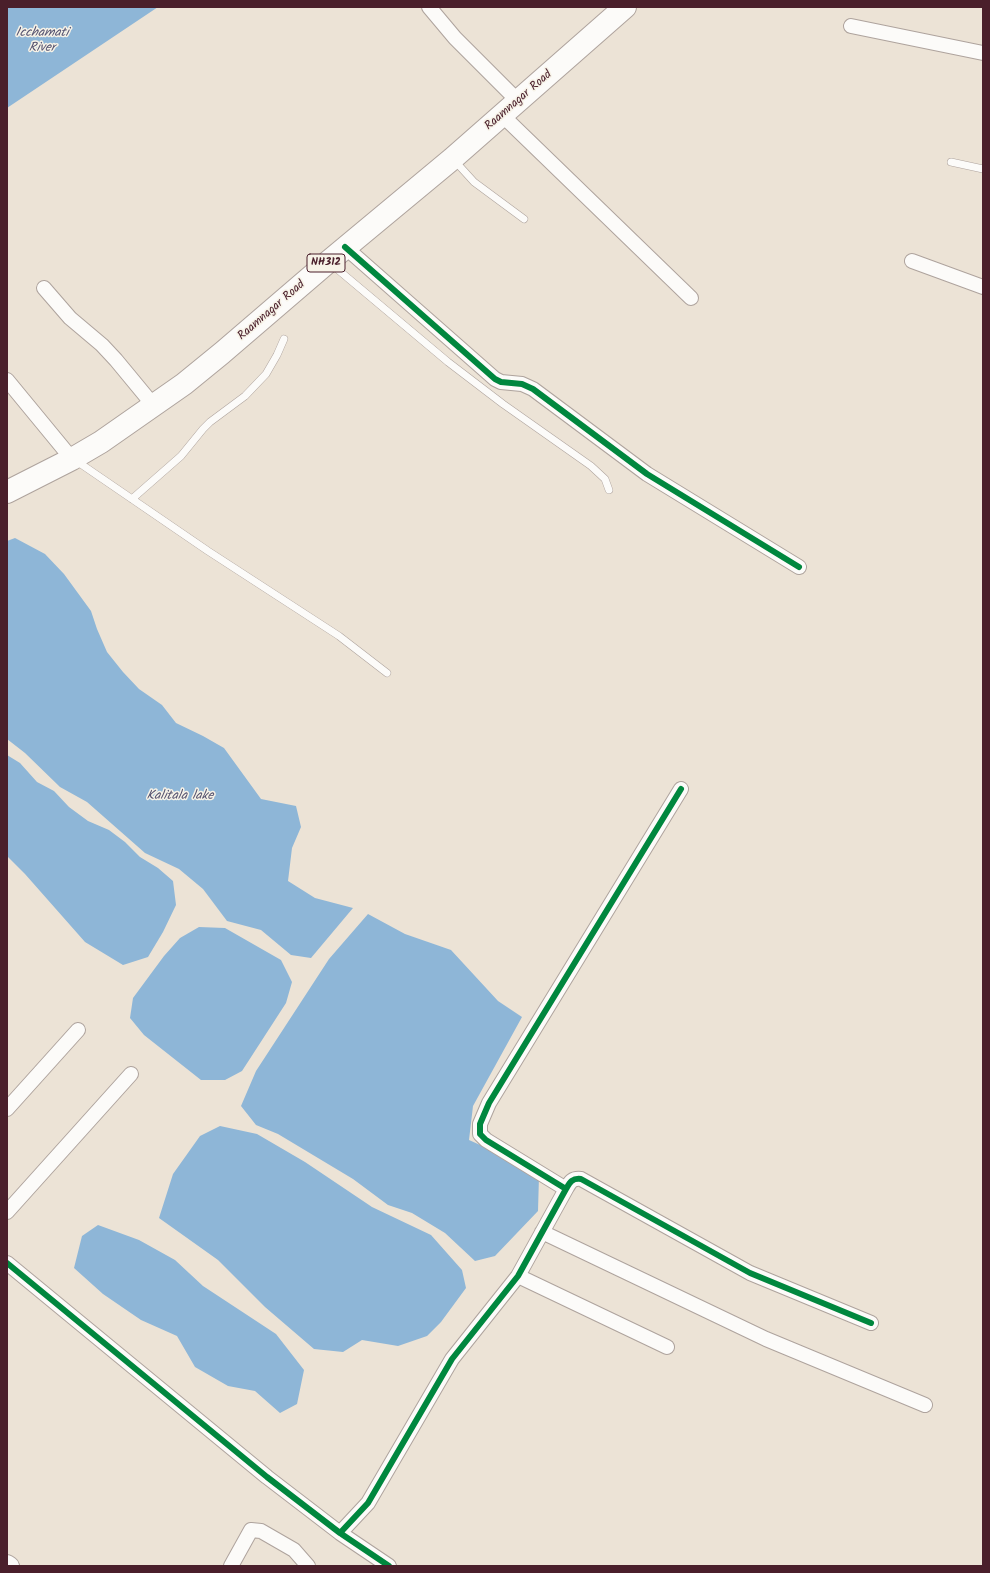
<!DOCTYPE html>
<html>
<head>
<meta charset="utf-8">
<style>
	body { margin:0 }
	#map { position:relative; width:990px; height:1573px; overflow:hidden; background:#ece3d6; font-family:Kalam,sans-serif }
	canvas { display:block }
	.frame { position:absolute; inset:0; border:8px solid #4a1f2b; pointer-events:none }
</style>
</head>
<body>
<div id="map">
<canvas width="990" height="1573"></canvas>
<div class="frame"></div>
</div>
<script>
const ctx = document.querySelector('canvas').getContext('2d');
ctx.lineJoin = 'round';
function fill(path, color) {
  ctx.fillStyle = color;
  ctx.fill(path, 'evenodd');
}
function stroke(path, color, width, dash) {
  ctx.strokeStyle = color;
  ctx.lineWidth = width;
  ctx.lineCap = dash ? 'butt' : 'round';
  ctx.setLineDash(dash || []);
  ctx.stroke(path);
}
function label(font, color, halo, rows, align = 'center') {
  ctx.font = font + ' Kalam,sans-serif';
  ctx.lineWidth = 3;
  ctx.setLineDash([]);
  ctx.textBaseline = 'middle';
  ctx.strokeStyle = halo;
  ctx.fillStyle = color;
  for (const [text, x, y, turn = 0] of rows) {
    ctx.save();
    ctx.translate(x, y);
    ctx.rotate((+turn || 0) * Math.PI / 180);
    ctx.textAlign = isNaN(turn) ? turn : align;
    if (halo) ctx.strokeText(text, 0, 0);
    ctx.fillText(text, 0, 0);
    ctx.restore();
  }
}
fill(new Path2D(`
	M7,7h151l-151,101z
	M15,538l30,16 19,20 27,37 6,18 10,23 16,20 16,17 23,16 14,18 27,13 21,12 37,51 35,7 5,21 -9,21 -4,33 27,17 38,10 -42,50 -20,-3 -30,-25 -34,-9 -24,-32 -24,-20 -34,-16 -58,-51 -27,-15 -35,-34 -18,-14v-198z
	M7,755l13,8 17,19 17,9 15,16 19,14 21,9 16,12 15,15 18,11 15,13 3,24 -13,27 -15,25 -25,8 -38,-23 -60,-68 -18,-18z
	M368,914l37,20 46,16 47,51 24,16 -49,89 -4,34 38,17 32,19 -1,35 -43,45 -20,5 -30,-28 -33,-20 -24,-8 -35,-26 -75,-45 -22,-9 -15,-19 15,-35 73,-112z
	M199,927l26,1 56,32 11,22 -6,21 -44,68 -17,9h-24l-57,-45 -14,-17 3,-20 31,-42 16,-18z
	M220,1126l37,8 48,28 67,45 59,28 31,35 4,18 -25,34 -14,14 -29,10 -36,-6 -19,12 -29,-3 -49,-42 -47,-47 -59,-42 14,-44 27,-38z
	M98,1225l41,15 36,20 28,26 73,48 28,36 -7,34 -17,9 -25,-22 -27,-5 -33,-19 -18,-31 -36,-16 -38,-26 -29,-26 8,-32z`), '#8eb6d7');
const service = new Path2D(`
	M454,160l20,22 50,37
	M951,162l32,7
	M330,263l118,99 55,42 88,62 14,13 4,11
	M75,460l133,91 131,85 48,37
	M132,499l49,-43 22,-27 7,-7 35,-26 21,-22 11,-19 7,-16`);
const minor = new Path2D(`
	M429,7l26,31 63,63
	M851,26l132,27
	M502,115l189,183
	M345,247l150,132 6,3 21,2 11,5 114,85 152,93
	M912,261l71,26
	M44,288l26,30 32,27 14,15 38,46
	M7,380l65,79
	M7,1109l71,-79
	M566,1189l-80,-49 -6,-6v-10l9,-21 192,-314
	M7,1212l124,-138
	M542,1232l224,107 159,66
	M7,1263l260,214 73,56 49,33
	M518,1276l149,71
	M340,1533l28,-30 84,-144 66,-83 48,-87c4,-7 6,-11 15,-10l169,94 121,50
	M231,1566l20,-36 10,1 33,19 14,16`);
const tertiary = new Path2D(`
	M7,1564l3,2`);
const trunk = new Path2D(`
	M7,492l65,-33 29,-17 83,-58 38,-31 106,-91 124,-103 173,-152`);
stroke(service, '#aea39d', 8);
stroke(minor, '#aea39d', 16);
stroke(tertiary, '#aea39d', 20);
stroke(trunk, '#aea39d', 24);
stroke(service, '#fcfbf9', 7);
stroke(minor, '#fcfbf9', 14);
stroke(tertiary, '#fcfbf9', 18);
stroke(trunk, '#fcfbf9', 22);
stroke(new Path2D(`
	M345,247l150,132 6,3 21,2 11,5 114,85 152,93
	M566,1189l-80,-49 -6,-6v-10l9,-21 192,-314
	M7,1263l260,214 73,56 49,33
	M340,1533l28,-30 84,-144 66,-83 48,-87c4,-7 6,-11 15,-10l169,94 121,50`), '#00873e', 6);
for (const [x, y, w] of [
	[326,263,38]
]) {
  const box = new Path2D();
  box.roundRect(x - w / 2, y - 9, w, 18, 3);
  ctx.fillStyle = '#f7f3e8';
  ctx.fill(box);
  stroke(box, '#4a1f2b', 1);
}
label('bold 11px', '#4a1f2b', null, [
	["NH312",326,263]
]);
label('12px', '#4a1f2b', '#f7f3e8', [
	["Raamnagar Road",519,101,-41],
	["Raamnagar Road",272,311,-41]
]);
label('italic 13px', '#555370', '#f7f3e8', [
	["Icchamati",42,34],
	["River",42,49],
	["Kalitala lake",180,797]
]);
</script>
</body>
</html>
